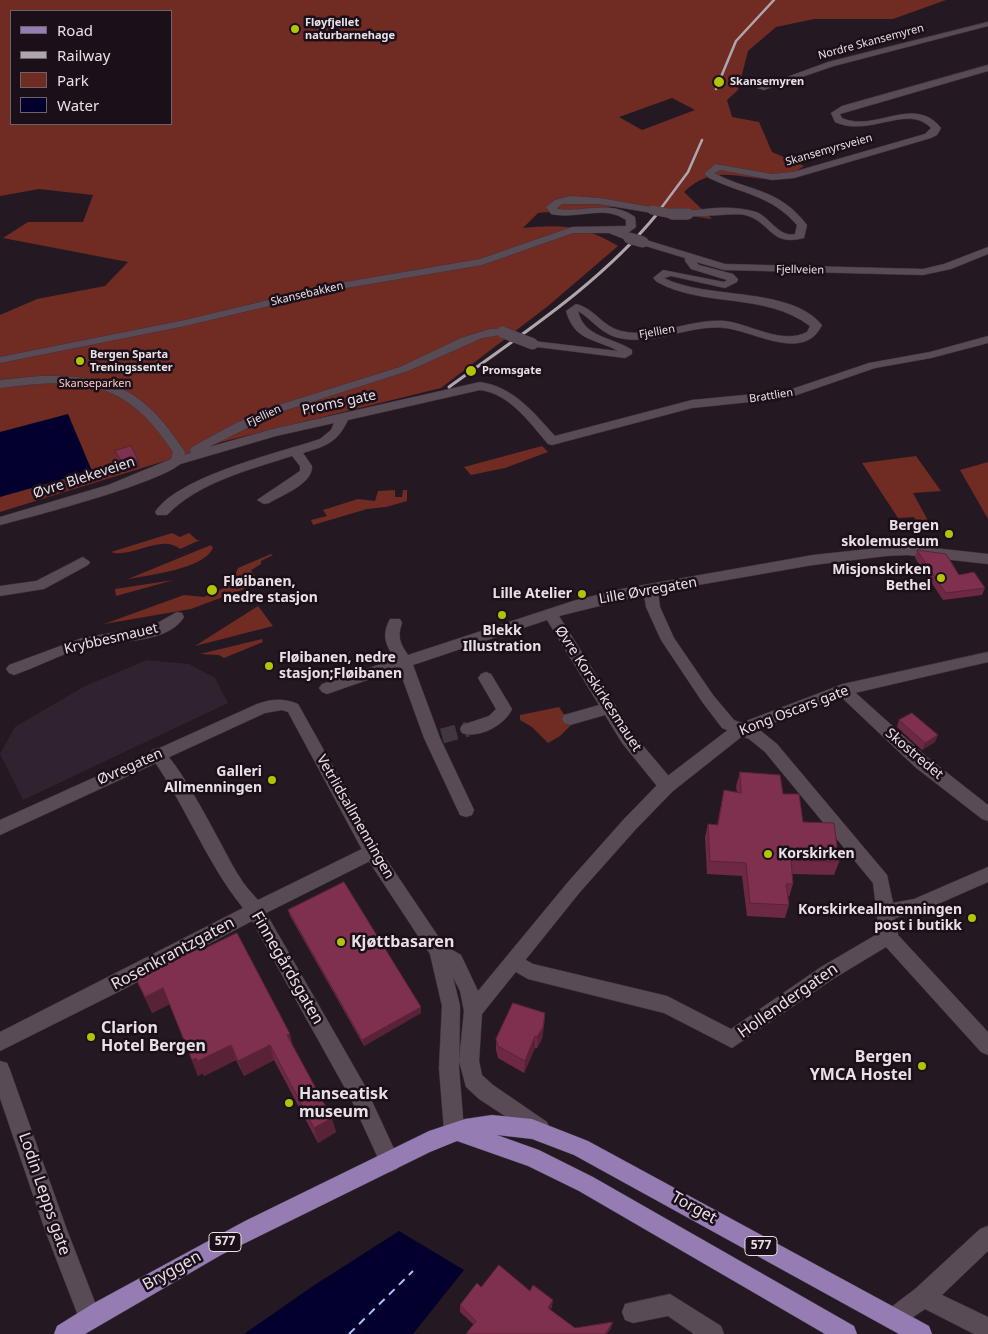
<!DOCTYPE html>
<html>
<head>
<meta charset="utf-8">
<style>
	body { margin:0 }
	#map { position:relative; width:988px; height:1334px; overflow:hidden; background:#241923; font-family:"Noto Sans",sans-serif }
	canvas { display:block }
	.legend { position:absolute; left:10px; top:10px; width:162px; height:115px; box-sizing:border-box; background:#1b101a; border:1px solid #6d636c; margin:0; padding:6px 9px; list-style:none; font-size:15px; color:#e8e0e7 }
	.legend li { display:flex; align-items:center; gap:10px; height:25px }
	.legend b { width:25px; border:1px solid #6d636c }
</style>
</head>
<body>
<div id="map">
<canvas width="988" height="1334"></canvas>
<ul class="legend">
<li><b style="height:6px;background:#957db4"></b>Road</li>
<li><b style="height:6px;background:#aea6ad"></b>Railway</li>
<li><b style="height:14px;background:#702b23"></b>Park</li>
<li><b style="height:14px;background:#03002d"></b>Water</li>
</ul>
</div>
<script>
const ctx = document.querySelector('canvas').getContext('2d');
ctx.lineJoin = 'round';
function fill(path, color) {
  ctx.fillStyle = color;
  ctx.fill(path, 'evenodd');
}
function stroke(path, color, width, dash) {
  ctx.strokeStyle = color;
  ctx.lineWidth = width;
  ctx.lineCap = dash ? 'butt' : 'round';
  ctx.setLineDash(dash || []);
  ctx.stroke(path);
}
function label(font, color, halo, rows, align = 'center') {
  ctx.font = font + ' "Noto Sans",sans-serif';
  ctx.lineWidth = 5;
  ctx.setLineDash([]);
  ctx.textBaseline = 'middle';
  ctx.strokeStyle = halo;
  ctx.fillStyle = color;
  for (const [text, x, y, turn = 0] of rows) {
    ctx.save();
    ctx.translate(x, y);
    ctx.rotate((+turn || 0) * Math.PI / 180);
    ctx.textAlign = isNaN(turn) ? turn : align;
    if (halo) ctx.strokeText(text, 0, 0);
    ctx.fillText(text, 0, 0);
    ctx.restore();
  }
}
fill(new Path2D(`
	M147,660l42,4 26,14 13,25 -205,97 -23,-46 15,-27 70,-41z`), '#312230');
fill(new Path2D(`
	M0,0h946l-53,19h-79l-38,8 -28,24 -10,39 -11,10 5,17 27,5 13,30 32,14c-6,4 -16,12 -24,13 -36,3 -64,-18 -96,13l28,27 -92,-13 -82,7 -15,15c37,-4 62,-3 95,18l-70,60 -107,82 -224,55 -33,12 -184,57v-197l37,-16 68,-13 23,-24 -125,-24 25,-16h55l10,-27 -54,-6 -39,7zM11,11h160v113h-160zM672,98l23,12 -53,20 -23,-13z
	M542,446l6,6 -43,16 -34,7 -7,-8z
	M916,456l25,35 -28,2 20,37h-11l-8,-13 -16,1 -36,-55z
	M988,462v57l-28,-49z
	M395,490v7h7l1,-7h4v11l-21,6 -19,2 -54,16 -2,-5 16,-4 -4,-6 35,-11 17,2 3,-10z
	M172,533l8,4 9,-4 8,7h3l-20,9c-18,-16 -49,10 -69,3z
	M211,545l2,3c-9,21 -64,27 -85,31z
	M271,554l2,1 -12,6v3l-10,6 8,13 -4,2 -64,24 -87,15 80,-29 20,2 18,-8 12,-11 4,-10z
	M174,580l-58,16 -1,-7z
	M258,606l15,20 -78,20z
	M262,639l1,3 -39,16 -5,-3 -19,-1z
	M559,707l12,18 -11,11 -12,7 -16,-16 -12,-7v-5z`), '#702b23');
fill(new Path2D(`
	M68,414l24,57 -92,26v-65z
	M399,1231l65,39 -51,64h-169l69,-48z`), '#03002d');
stroke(new Path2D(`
	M349,1334l64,-63`), '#adc0fb', 2, [8, 6]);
stroke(new Path2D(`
	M442,736l26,-7`), '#413740', 15, [15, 8]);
const street = new Path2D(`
	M988,22v4l-154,40 -70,24 -7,-2 71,-26z
	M613,228l20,8 1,2 -5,3 -20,-8v-4z
	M643,239l82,25 198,5 21,-5 44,-17v7l-37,15 -28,6 -199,-5 -28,-8 3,3 34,9 5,5 -1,3 -12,6 -54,-12 -7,2c43,22 126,8 158,47 -18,38 -68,6 -97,3 -36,-4 -70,18 -106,10 -18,-4 -26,-18 -41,-27 6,27 35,26 54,39v4l-7,4 -96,-12 -2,-2 6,-3 85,10c-23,-13 -43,-9 -52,-40l10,-7c18,4 27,23 45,27 35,8 69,-13 104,-10 25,3 57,24 82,11l3,-6c-45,-34 -105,-18 -153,-44l-4,-4 10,-8 61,12 3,-2 -36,-11 -6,-8v-3l-46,-14 -1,-2z
	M490,329h12l6,3 -2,2 -24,4 -74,33 -128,41 -71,35 64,-18 207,-47c34,5 53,30 75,54l137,-36 94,-9 83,-28 61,-11 58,-16v7l-57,15 -56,10 -87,30 -96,10 -140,37 -4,-1c-19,-22 -38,-50 -68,-54l-132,30c-11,23 -22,26 -45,33l9,13c1,18 -30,29 -43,37l-5,1 -7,-4 43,-29v-5l-8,-10c-43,14 -93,26 -125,59h-10l-2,-3c24,-36 123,-59 165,-73l11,-9 3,-7 -58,13 -99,29 -5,-1 -1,-3 1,-3 19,-5 -1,-3 2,-3 44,-24 36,-16 128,-40 61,-29z
	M907,545l81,9v10l-81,-9 -21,1 -73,9 -155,27 2,15 14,31 39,57 21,25 27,11 16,13 110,131 6,28 21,-4 74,-32v15l-66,29 -27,7 3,17 90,97v23l-7,-3 -95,-105 -53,32 -101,69 -68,-35 -136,-34 -19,-11 -3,-6 3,-6 6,-2 18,10 134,32 64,33 90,-62 58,-34 -6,-50 -108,-131 -16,-13 -27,-11 -19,-25 -42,-63 -15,-33 -2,-12 -85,21 75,119 39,46 2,5 -2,5 -6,2 -6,-2 -39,-48 -17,-28 -35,10 -6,-2 -2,-4 2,-4 35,-10 -52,-85 -134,45 27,73 34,72 -2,5 -6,2 -6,-2 -36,-77 -25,-69 -72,25 -5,-2 -3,-4 3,-4 73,-25c-9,-14 -14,-23 -5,-40h10l2,4c-5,14 -2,20 6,32l165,-54 48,-12 192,-34z
	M83,557l7,5 -2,3 -44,24 -44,7v-10l36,-5z
	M177,612l5,1 2,4c-16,28 -73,23 -101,31 -24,7 -46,19 -69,27l-5,-2 -3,-4 3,-4 73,-27 70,-12z
	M486,672l5,2 21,35c-7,16 -33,30 -50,24l-2,-4 2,-4 27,-9 7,-7 -18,-31 3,-4z
	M843,684l5,2 79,71 61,48v16l-6,-2 -67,-52 -77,-73 -3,-4 3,-4z
	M158,748c19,6 67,106 81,128 5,9 12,16 19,24l108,-53 6,-2 6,2 3,5 -3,5 -112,56 99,173 35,76 -3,7 -7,3 -7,-3 -32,-70 -99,-178 -126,67 -126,63v-19l243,-124c-37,-46 -57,-102 -91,-150l-2,-4 2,-4z
	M0,1061l7,2 3,7 57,160 34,88 -3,8 -8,3 -8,-3 -3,-8 -34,-88 -45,-132z
	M988,1226v25l-46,44 46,22v17h-14l-49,-25 -31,21 -8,-3 -3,-8 3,-8 29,-22 65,-60z
	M670,1294l51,32 3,8h-30l-26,-18 -35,7 -8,-3 -3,-8 3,-8z`);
const secondary = new Path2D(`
	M988,65v6l-148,43 2,4c33,15 72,-24 99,10l-4,7 -6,3 -137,40 -22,2 -51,-10 -7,3c36,19 65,15 93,52l-3,13c-35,9 -32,-16 -59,-23 -14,-3 -55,5 -62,-1 5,-5 15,-4 22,-5 17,-2 34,-2 51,3 14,5 23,26 39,22l2,-9c-26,-30 -55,-31 -88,-47l-5,-4 11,-10 57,10 21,-2 132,-38 6,-6c-23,-25 -62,10 -96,-6l-4,-9 11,-7z
	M570,196l29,2 53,9 5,3 -5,3 -53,-9h-37l-5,4 1,1c27,4 52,-10 77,8l1,10 -8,6h-55l-91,32 -142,24 -155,37 -185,37v-6l185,-37 155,-37 140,-24 92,-32 54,-1v-6c-22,-16 -50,0 -75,-6l-5,-7 9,-7z
	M41,376c74,-1 104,15 144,76l-2,9c-14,20 -152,56 -183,64v-8l108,-32 63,-26 2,-7c-49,-74 -91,-74 -173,-64v-8z
	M988,652v10l-142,33 -101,39 -72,57 -37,38 -56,63 -98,122 -3,47 3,14 11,10 54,37 3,7 -3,7 -7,3 -61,-40 -13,-12 -7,-26 5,-50 -4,-20 -7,-14 7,29 -1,62 5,62 -3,7 -7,3 -7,-3 -3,-7 -5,-62 3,-62 -12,-52 -64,-97 -78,-145 -6,-2 -17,3 -265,122v-15l257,-116c15,-5 26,-6 41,0l80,143 66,98 17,10 17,36 90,-109 56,-63 37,-38 72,-55 110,-42z`);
const primary = new Path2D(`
	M492,1115l40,4 56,22 341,185 3,8h-33l-325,-179 -42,-16 -35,-4 42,15 54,27 261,149 3,8h-32l-246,-143 -51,-25 -71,-25 -27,11 -209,103 -136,79h-31l3,-8 37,-23 151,-82 184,-90 36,-12z`);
stroke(street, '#3d353c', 1);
stroke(secondary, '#3d353c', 1);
stroke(primary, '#3d353c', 1);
fill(street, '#584b56');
fill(secondary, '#584b56');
fill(primary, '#957db4');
stroke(new Path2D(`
	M716,89l20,-48 38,-41
	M656,215l32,-43 14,-32`), '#aea6ad', 2.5);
stroke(new Path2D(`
	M449,387c73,-53 151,-103 208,-173`), '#aea6ad', 3);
const streetBridgeFar1 = new Path2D(`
	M652,210l20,4h16`);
const streetBridge = new Path2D(`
	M672,214h16
	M629,238l14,4
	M502,332l31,12`);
stroke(streetBridgeFar1, '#3d353c', 9, []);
stroke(streetBridge, '#3d353c', 12, []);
stroke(streetBridgeFar1, '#584b56', 9);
stroke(streetBridge, '#584b56', 11);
fill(new Path2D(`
	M115,451l23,9 2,7 -15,5 -8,-14z
	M917,550l42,25 26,13 -3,7 -39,5 -28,-42z
	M899,720l36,22 -13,8 -25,-23z
	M740,772l43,22 20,28 36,40 -5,13 -42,-1 1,10 -4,13h-1l1,8 -4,13 -38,-2 -5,-40 -35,-2 -2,-37 3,-13 9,1 7,-35 13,3 -1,-7z
	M288,910l133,97v6l-57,33 -74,-130z
	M203,949l89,95 44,88 -18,11 -44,-83 -30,16 -8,-16 -32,16 -1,-3 -5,3 -28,-72 -18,9 -18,-38z
	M545,1013l-1,12 -2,14 -5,9h-2l-11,25 -26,-15 -2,-8v-11z
	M481,1287l49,4 22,16 -2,3 25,18h36l-4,6 -134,-10 -13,-12v-7z`), '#6d2943');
fill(new Path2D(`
	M138,460l2,7 -15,5 -2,-8z
	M938,735l-3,7 -13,8 3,-7z
	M163,988l7,16 -18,9 -7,-16z
	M421,1007v6l-57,33 -2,-6z
	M545,1013l-1,12 -2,14 -5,9v-11z
	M290,1034l4,16 -7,-15z
	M535,1036v12l-11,25 1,-12z
	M231,1045l5,15 -32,16 -6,-15z
	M270,1045l4,15 -30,16 -6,-15z
	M196,1058l7,15 -5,3 -6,-16z
	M332,1118l4,14 -18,11 -4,-15z
	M553,1300l-1,7 -5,8 1,-7z
	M613,1322l-2,6 -4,6h-2z`), '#592237');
const building = new Path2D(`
	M131,446l7,14 -15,4 -8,-13z
	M917,550l29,4 13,21 15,-3 11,16 -39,5z
	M912,713l26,22 -13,8 -26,-23z
	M740,772l40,3 3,19h16l4,28 31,1 5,39 -48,-2 2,24h-7l3,21 -39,-2 -4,-40 -36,-2 -2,-37 10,1 6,-35 17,3z
	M344,882l77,125 -59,33 -74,-130z
	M237,933l53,101 -3,1 45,83 -18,10 -44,-83 -32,16 -7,-16 -33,16 -2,-3 -4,2 -29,-72 -18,9 -11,-22 67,-32 2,6z
	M513,1003l32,10 -2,14 -6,10 -2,-1 -10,25 -27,-15 -2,-7z
	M499,1265l31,26 3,-6 20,15 -5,8 27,20 38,-6 -8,12h-139l10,-13 -16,-16 17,-22 4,4z`);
fill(building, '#7f304e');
stroke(building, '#592237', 1);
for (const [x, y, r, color] of [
	[295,29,5,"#afc505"],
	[719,82,6,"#afc505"],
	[80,361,5,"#afc505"],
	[471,371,6,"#afc505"],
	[949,534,5,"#afc505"],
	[941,578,5,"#afc505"],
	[212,590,6,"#afc505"],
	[582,594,5,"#afc505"],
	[502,615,5,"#afc505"],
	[269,666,5,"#afc505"],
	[272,780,5,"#afc505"],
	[768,854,5,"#afc505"],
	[972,918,5,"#afc505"],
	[341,942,5,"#afc505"],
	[91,1037,5,"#afc505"],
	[922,1066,5,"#afc505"],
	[289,1103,5,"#afc505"]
]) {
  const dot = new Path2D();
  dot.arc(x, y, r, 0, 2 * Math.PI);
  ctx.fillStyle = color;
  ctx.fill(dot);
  stroke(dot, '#1b101a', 2);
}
label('bold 11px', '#e8e0e7', '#1b101a', [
	["Fløyfjellet",305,23],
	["naturbarnehage",305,36],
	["Skansemyren",730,82],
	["Bergen Sparta",90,355],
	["Treningssenter",90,368],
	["Promsgate",482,371]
], 'left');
label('11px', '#e8e0e7', '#1b101a', [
	["Nordre Skansemyren",871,42,-15],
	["Skansemyrsveien",829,150,-16],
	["Fjellveien",800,270,1],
	["Skansebakken",307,294,-13],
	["Fjellien",657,332,-10],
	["Brattlien",771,396,-9],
	["Fjellien",264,416,-25]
]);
label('11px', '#fbc9c1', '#1b101a', [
	["Skanseparken",95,384]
]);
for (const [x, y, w] of [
	[225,1242,32],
	[761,1246,32]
]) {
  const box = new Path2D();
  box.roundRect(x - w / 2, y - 9.5, w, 19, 4);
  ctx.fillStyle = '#1b101a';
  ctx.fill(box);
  stroke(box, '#e8e0e7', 1);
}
label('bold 12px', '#e8e0e7', null, [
	["577",225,1242],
	["577",761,1246]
]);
label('14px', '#e8e0e7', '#1b101a', [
	["Proms gate",339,403,-12],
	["Øvre Blekeveien",84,478,-18],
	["Lille Øvregaten",648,591,-10],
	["Krybbesmauet",111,639,-13],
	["Øvre Korskirkesmauet",598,689,57],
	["Kong Oscars gate",794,711,-21],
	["Skostredet",914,754,40],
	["Øvregaten",130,767,-24],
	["Vetrlidsallmenningen",355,817,60]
]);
label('bold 14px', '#e8e0e7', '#1b101a', [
	["Bergen",939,526],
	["skolemuseum",939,542],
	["Misjonskirken",931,570],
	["Bethel",931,586],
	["Fløibanen,",223,582,"left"],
	["nedre stasjon",223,598,"left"],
	["Lille Atelier",572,594],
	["Blekk",502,631,"center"],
	["Illustration",502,647,"center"],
	["Fløibanen, nedre",279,658,"left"],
	["stasjon;Fløibanen",279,674,"left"],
	["Galleri",262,772],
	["Allmenningen",262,788],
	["Korskirken",778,854,"left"],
	["Korskirkeallmenningen",962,910],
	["post i butikk",962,926]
], 'right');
label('bold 16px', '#e8e0e7', '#1b101a', [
	["Kjøttbasaren",351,942],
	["Clarion",101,1028],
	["Hotel Bergen",101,1046],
	["Bergen",912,1057,"right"],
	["YMCA Hostel",912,1075,"right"],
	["Hanseatisk",299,1094],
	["museum",299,1112]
], 'left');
label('16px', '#e8e0e7', '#1b101a', [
	["Rosenkrantzgaten",173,954,-28],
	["Finnegårdsgaten",287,968,60],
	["Hollendergaten",788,1001,-35],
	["Lodin Lepps gate",44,1194,71],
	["Torget",694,1208,29],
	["Bryggen",172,1271,-29]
]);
</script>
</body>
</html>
